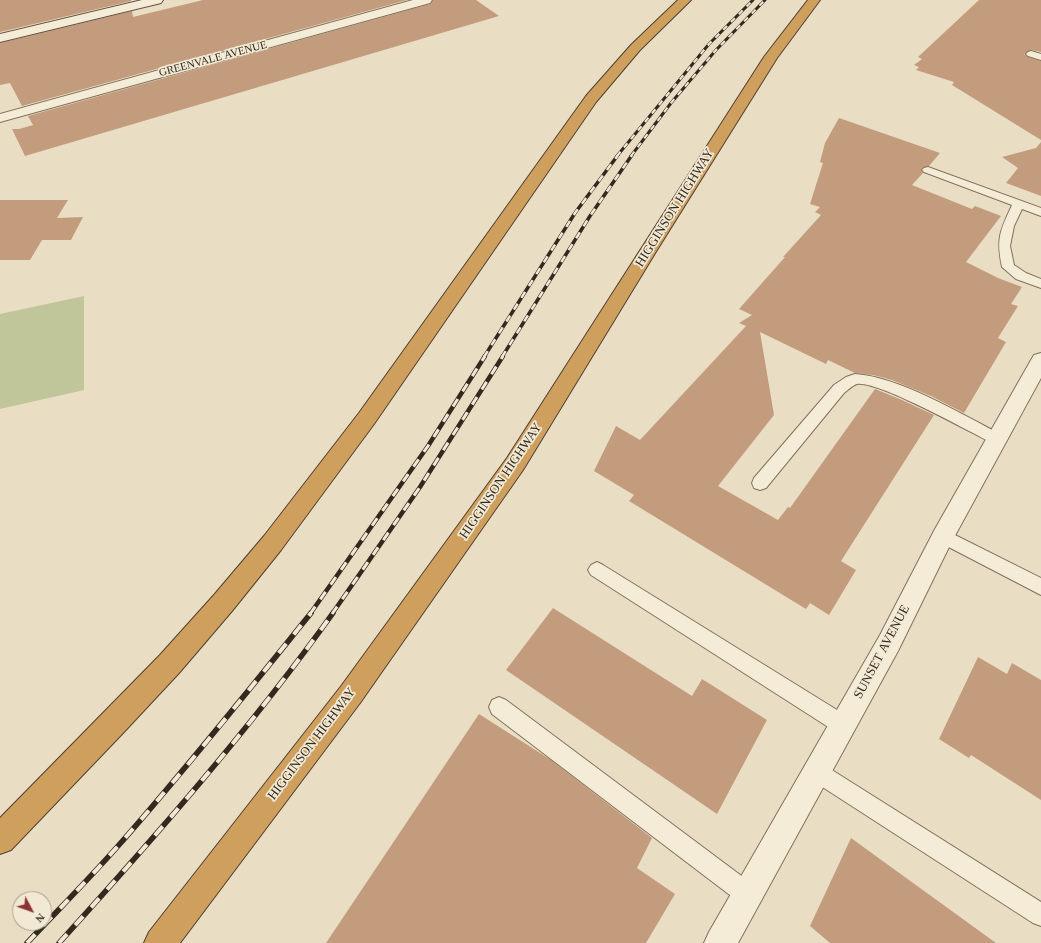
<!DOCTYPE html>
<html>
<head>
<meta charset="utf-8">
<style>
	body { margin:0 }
	#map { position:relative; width:1041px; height:943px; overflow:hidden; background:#e9dec4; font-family:"Times New Roman",serif }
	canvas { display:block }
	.north { position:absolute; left:12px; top:891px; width:40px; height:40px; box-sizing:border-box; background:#f1e9d3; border:1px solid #a59c8b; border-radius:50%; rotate:131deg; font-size:11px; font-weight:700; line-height:16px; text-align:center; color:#33291f }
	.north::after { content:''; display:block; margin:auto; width:14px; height:18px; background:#8a3433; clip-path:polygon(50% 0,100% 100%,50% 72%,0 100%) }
</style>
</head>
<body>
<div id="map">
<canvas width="1041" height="943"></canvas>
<div class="north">N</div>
</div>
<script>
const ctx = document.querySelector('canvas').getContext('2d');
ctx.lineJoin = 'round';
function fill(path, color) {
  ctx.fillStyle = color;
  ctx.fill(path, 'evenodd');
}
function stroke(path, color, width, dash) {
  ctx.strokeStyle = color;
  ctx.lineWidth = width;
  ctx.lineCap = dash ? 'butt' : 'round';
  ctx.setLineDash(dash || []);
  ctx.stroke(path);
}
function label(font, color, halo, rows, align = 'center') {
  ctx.font = font + ' "Times New Roman",serif';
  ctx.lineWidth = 3.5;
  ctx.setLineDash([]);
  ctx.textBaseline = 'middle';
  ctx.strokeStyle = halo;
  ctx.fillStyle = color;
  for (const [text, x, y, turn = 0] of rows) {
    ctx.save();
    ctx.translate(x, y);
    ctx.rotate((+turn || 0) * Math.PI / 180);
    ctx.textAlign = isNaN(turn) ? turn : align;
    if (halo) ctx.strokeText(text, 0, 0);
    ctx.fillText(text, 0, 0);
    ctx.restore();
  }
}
fill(new Path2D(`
	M84,296v94l-84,19v-95z`), '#c0c69a');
fill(new Path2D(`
	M0,0h131v1l-131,31z
	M203,0h204l-385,106 -12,-23 -10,2v-42l132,-32 1,6z
	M433,0h43l23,16 -474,140 -13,-27h7l14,-4 -5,-9 402,-112z
	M979,0h62v52l-10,-2 -7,4 4,3 13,4v79l-89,-55 2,-3 -38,-12 3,-3 -5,-2 8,-6 -4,-2z
	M839,118l101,35 -11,13 -8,3 2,4 -11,12 60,24 3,-3 26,10 -35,46 32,16 24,9 -11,17 7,2 -20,32 8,4 -42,71 -33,-17 -39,-16 -19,-5 -18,-2 -27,-13 -2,4 -66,-32 14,83 -56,71 60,34 10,-13 2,1 85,-119 27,11 32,15 -93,146 15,9 -27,45 -19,-12 -4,6 -177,-108 5,-6 -40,-24 22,-45 24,14 106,-114 -7,-3 13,-8 -13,-6 46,-52h-2l38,-42 -6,-3 5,-5 -10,-3 13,-41 -3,-1 5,-19z
	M1041,142v54l-35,-13 12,-15 -16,-11 34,-9z
	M0,200h68l-11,18 26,-1 -12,23h-29l-12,20h-30z
	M553,608l139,88 10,-17 65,41 -50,94 -211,-144z
	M978,657l29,17 5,-11 29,17v120l-70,-45 -2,3 -30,-19z
	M479,714l72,46 101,78 -15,30 38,26 -29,49h-320z
	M851,838l145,105h-166l-20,-17z`), '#c39c7e');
const lane = new Path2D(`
	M1031,51l10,3v6l-13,-4 -2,-2 2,-2z
	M928,167l113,41v8l-19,-7 -8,17 -4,20 4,19 12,8 15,6v9l-25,-9 -14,-12c-6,-29 -2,-36 10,-62l-88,-33 -2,-2 2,-2z
	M855,374c45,3 106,40 147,61l3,4 -3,4 -5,2 -5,-2c-24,-12 -113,-62 -135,-59 -4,1 -9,6 -13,9l-78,95 -6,2 -6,-2 -2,-5 2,-5 80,-93 12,-8z
	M943,529l98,49v17l-104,-54 -3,-5 3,-5z
	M597,562l6,3 247,153 3,7 -3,7 -7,3 -7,-3 -245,-157 -3,-5 3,-5z
	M499,697l7,3 249,186 3,8 -3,8 -8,3 -8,-3 -247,-188 -3,-7 3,-7z
	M817,762l7,3 217,137v24l-8,-3 -223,-144 -3,-7 3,-7z`);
const street = new Path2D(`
	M413,0h19l-2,3 -430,119v-8z
	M1041,353v25l-90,165 -53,108 -160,292h-34l5,-11 171,-297 55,-106 96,-169 3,-5z`);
const secondary = new Path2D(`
	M142,0h21l-2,3 -161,39v-8z`);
const highway = new Path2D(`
	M678,0h13l-51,50 -44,52 -222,322 -93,126 -49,61 -53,62 -56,60 -112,117 -11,4v-36l160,-163 54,-60 50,-59 95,-123 227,-317 45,-51z
	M808,0h12l-43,58 -120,192 -134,220 -163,233 -180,240h-36l5,-11 193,-247 165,-227 257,-401z`);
stroke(lane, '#81715d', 2);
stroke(street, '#81715d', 2);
stroke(secondary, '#635240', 2);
stroke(highway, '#503f30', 2);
fill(lane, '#f5ecd7');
fill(street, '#f5ecd7');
fill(secondary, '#f5ecd7');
fill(highway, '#cf9f5e');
const railFar3 = new Path2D(`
	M617,156l92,-112 44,-44
	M631,156l40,-53 45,-53 49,-50`);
const railFar2 = new Path2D(`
	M484,357l91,-144 43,-58
	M502,357l88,-141 42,-61`);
const railFar1 = new Path2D(`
	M310,614l118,-168 57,-90
	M332,614l88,-127 83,-131`);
const rail = new Path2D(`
	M27,943c30,-32 62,-64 91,-97 67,-76 130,-155 193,-233
	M59,943c96,-106 191,-214 274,-330`);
stroke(railFar3, '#33291f', 3);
stroke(railFar2, '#33291f', 3.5);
stroke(railFar1, '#33291f', 4.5);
stroke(rail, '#33291f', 5.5);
stroke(railFar3, '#f1e9d3', 2, [5.5]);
stroke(railFar2, '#f1e9d3', 2.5, [7]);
stroke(railFar1, '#f1e9d3', 3, [9]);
stroke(rail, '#f1e9d3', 4, [12]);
label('11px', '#33291f', '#f1e9d3', [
	["GREENVALE AVENUE",213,59,-15]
]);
label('13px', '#33291f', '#f1e9d3', [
	["HIGGINSON HIGHWAY",675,208,-58],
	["HIGGINSON HIGHWAY",501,481,-56],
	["SUNSET AVENUE",882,652,-62],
	["HIGGINSON HIGHWAY",312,744,-53]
]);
</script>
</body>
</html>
